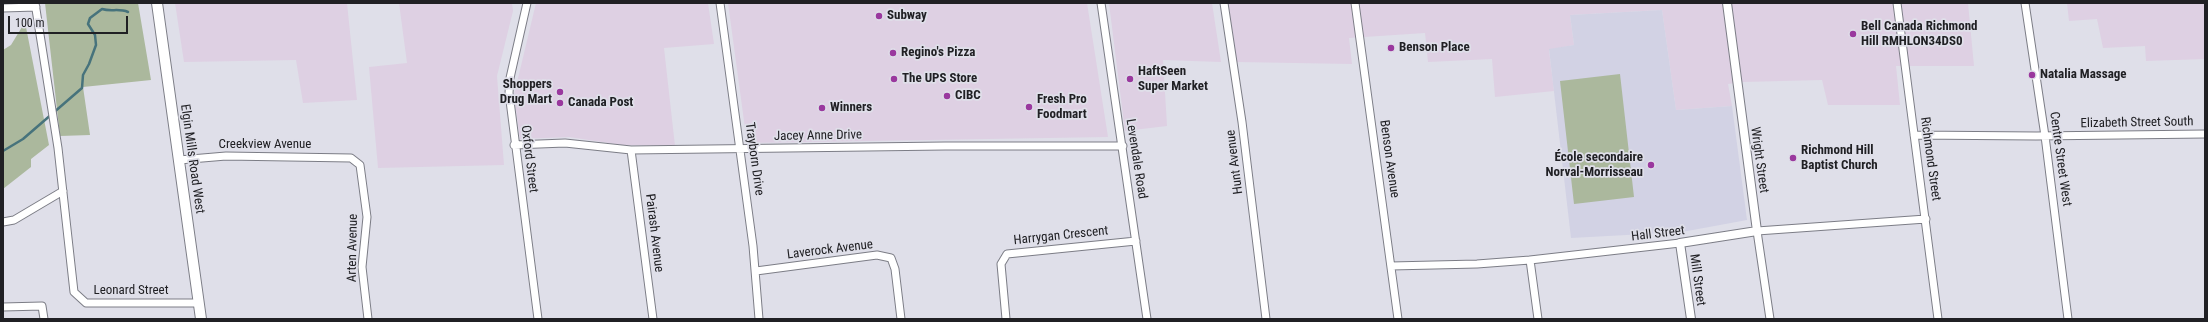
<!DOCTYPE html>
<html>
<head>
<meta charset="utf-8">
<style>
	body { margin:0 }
	#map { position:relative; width:2208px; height:322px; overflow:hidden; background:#dfdfe9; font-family:"Roboto Condensed",sans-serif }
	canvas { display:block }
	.frame { position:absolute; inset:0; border:4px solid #202024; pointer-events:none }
	.scale { position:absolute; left:8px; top:16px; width:120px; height:18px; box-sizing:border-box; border:2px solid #202024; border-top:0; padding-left:5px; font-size:12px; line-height:14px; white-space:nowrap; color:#202024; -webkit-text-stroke:3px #dfdfe9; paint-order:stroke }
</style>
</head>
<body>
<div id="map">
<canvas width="2208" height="322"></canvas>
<div class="frame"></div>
<div class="scale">100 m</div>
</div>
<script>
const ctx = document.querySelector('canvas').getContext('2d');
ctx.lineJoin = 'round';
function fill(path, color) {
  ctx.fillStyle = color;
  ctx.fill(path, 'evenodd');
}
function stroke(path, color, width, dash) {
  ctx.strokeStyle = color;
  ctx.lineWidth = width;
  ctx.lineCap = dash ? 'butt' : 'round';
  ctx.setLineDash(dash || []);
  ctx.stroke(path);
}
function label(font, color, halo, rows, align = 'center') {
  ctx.font = font + ' "Roboto Condensed",sans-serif';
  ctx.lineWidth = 3.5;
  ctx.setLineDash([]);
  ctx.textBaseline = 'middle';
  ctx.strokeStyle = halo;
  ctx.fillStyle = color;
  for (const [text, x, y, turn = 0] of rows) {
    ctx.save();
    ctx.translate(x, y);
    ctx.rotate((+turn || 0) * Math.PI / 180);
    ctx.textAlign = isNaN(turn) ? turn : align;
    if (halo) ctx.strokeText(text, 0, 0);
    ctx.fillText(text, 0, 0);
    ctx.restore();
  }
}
fill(new Path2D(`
	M175,3h172l10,97 -54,3 -7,-43 -112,2z
	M399,3h113l1,8 -16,65 7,89 -126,3 -9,-101 38,-4z
	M536,3h172l6,41 -50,4 11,98 -53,-1 -53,-8 -49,2 -6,-44z
	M728,3h359l21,134 -361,6z
	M1109,3h103l9,59 -58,-2 4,66 -42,5z
	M1228,3h740l6,63h-78l4,39h-72l-6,-25 -79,2 -15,2 4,22 -56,4 -14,-100 -92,5 4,30 -25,5 5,41 -59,6 -3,-38 -64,3 -3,-29 -76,5 3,26 -115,-2z
	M2067,3h138v56l-59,2 -1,-15 -42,2 -6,-29 -28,2z`), '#ded0e3');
fill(new Path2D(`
	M1662,10l14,100 56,-4 15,114 -65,12 -111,6 -22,-189 25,-4 -4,-30z`), '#d2d2e4');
fill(new Path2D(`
	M45,3h93l13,77 -68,7 7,48 -30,1z
	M25,22l24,123 -18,14v8l-28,22v-139l8,-5z
	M1620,74l14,123 -60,7 -14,-123z`), '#abb89d');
stroke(new Path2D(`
	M3,151l20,-12 59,-51 1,-13 6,-11 7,-19 -1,-10 -7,-11 2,-6 12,-9c9,3 17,-1 26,3`), '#47737c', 2.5);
const minor = new Path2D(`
	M35,3l23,145 16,144 12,11h113
	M527,3l-17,75 -1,15 29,226
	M720,3l33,243 6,73
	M1101,3l46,316
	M1224,3l18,119 24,197
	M1355,3l43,316
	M1897,3l41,316
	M2025,3l20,133 23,183
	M3,8l33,-1
	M1914,135l122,1 169,-2
	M514,145l51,-2 66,7 314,-4h178
	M631,150l22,169
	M179,160l47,-4 125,2 9,7 7,52 -5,50 6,52
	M3,222l11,-2 49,-29
	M1530,260l8,59
	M1391,266l86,-2 53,-4 150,-17
	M756,271l121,-16 14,3 4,11 6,50
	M3,307l39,-1 2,13
	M1006,319l-5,-55 6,-10 129,-13
	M1770,319l-13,-88 169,-12`);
const tertiary = new Path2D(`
	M1691,319l-11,-76 77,-12 -30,-228`);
const secondary = new Path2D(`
	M157,3l44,316`);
stroke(minor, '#7c7d86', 9);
stroke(tertiary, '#7c7d86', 10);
stroke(secondary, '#7c7d86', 12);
stroke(minor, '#fff', 7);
stroke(tertiary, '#fff', 8);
stroke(secondary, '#fff', 10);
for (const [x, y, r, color] of [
	[879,16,4,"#9a389e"],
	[1853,34,4,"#9a389e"],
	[1391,48,4,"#9a389e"],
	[893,53,4,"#9a389e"],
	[2032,75,4,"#9a389e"],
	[894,79,4,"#9a389e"],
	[1130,79,4,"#9a389e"],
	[560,92,4,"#9a389e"],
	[947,96,4,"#9a389e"],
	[560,103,4,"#9a389e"],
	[1029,107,4,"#9a389e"],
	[822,108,4,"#9a389e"],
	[1793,158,4,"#9a389e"],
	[1651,165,4,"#9a389e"]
]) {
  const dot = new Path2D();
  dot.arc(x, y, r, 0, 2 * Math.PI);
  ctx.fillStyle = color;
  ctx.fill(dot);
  stroke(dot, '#dfdfe9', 1.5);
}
label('bold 13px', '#202024', '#dfdfe9', [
	["Subway",887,16],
	["Bell Canada Richmond",1861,27],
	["Hill RMHLON34DS0",1861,42],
	["Benson Place",1399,48],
	["Regino's Pizza",901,53],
	["HaftSeen",1138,72],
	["Super Market",1138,87],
	["Natalia Massage",2040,75],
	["The UPS Store",902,79],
	["Shoppers",552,85,"right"],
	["Drug Mart",552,100,"right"],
	["CIBC",955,96],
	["Fresh Pro",1037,100],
	["Foodmart",1037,115],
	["Canada Post",568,103],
	["Winners",830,108],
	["Richmond Hill",1801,151],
	["Baptist Church",1801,166],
	["École secondaire",1643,158,"right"],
	["Norval-Morrisseau",1643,173,"right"]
], 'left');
label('13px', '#202024', '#dfdfe9', [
	["Elizabeth Street South",2137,123,-1],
	["Jacey Anne Drive",818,136,-1],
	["Creekview Avenue",265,145],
	["Elgin Mills Road West",192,159,82],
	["Oxford Street",529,159,83],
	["Trayborn Drive",754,159,82],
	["Levendale Road",1136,159,81],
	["Benson Avenue",1389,159,82],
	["Richmond Street",1930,159,82],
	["Centre Street West",2060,159,82],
	["Wright Street",1759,160,82],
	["Hunt Avenue",1235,162,-97],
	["Pairash Avenue",654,233,83],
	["Hall Street",1658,234,-7],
	["Harrygan Crescent",1061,236,-6],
	["Arten Avenue",353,248,-89],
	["Laverock Avenue",830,250,-7],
	["Mill Street",1697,280,82],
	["Leonard Street",131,291]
]);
</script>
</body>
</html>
